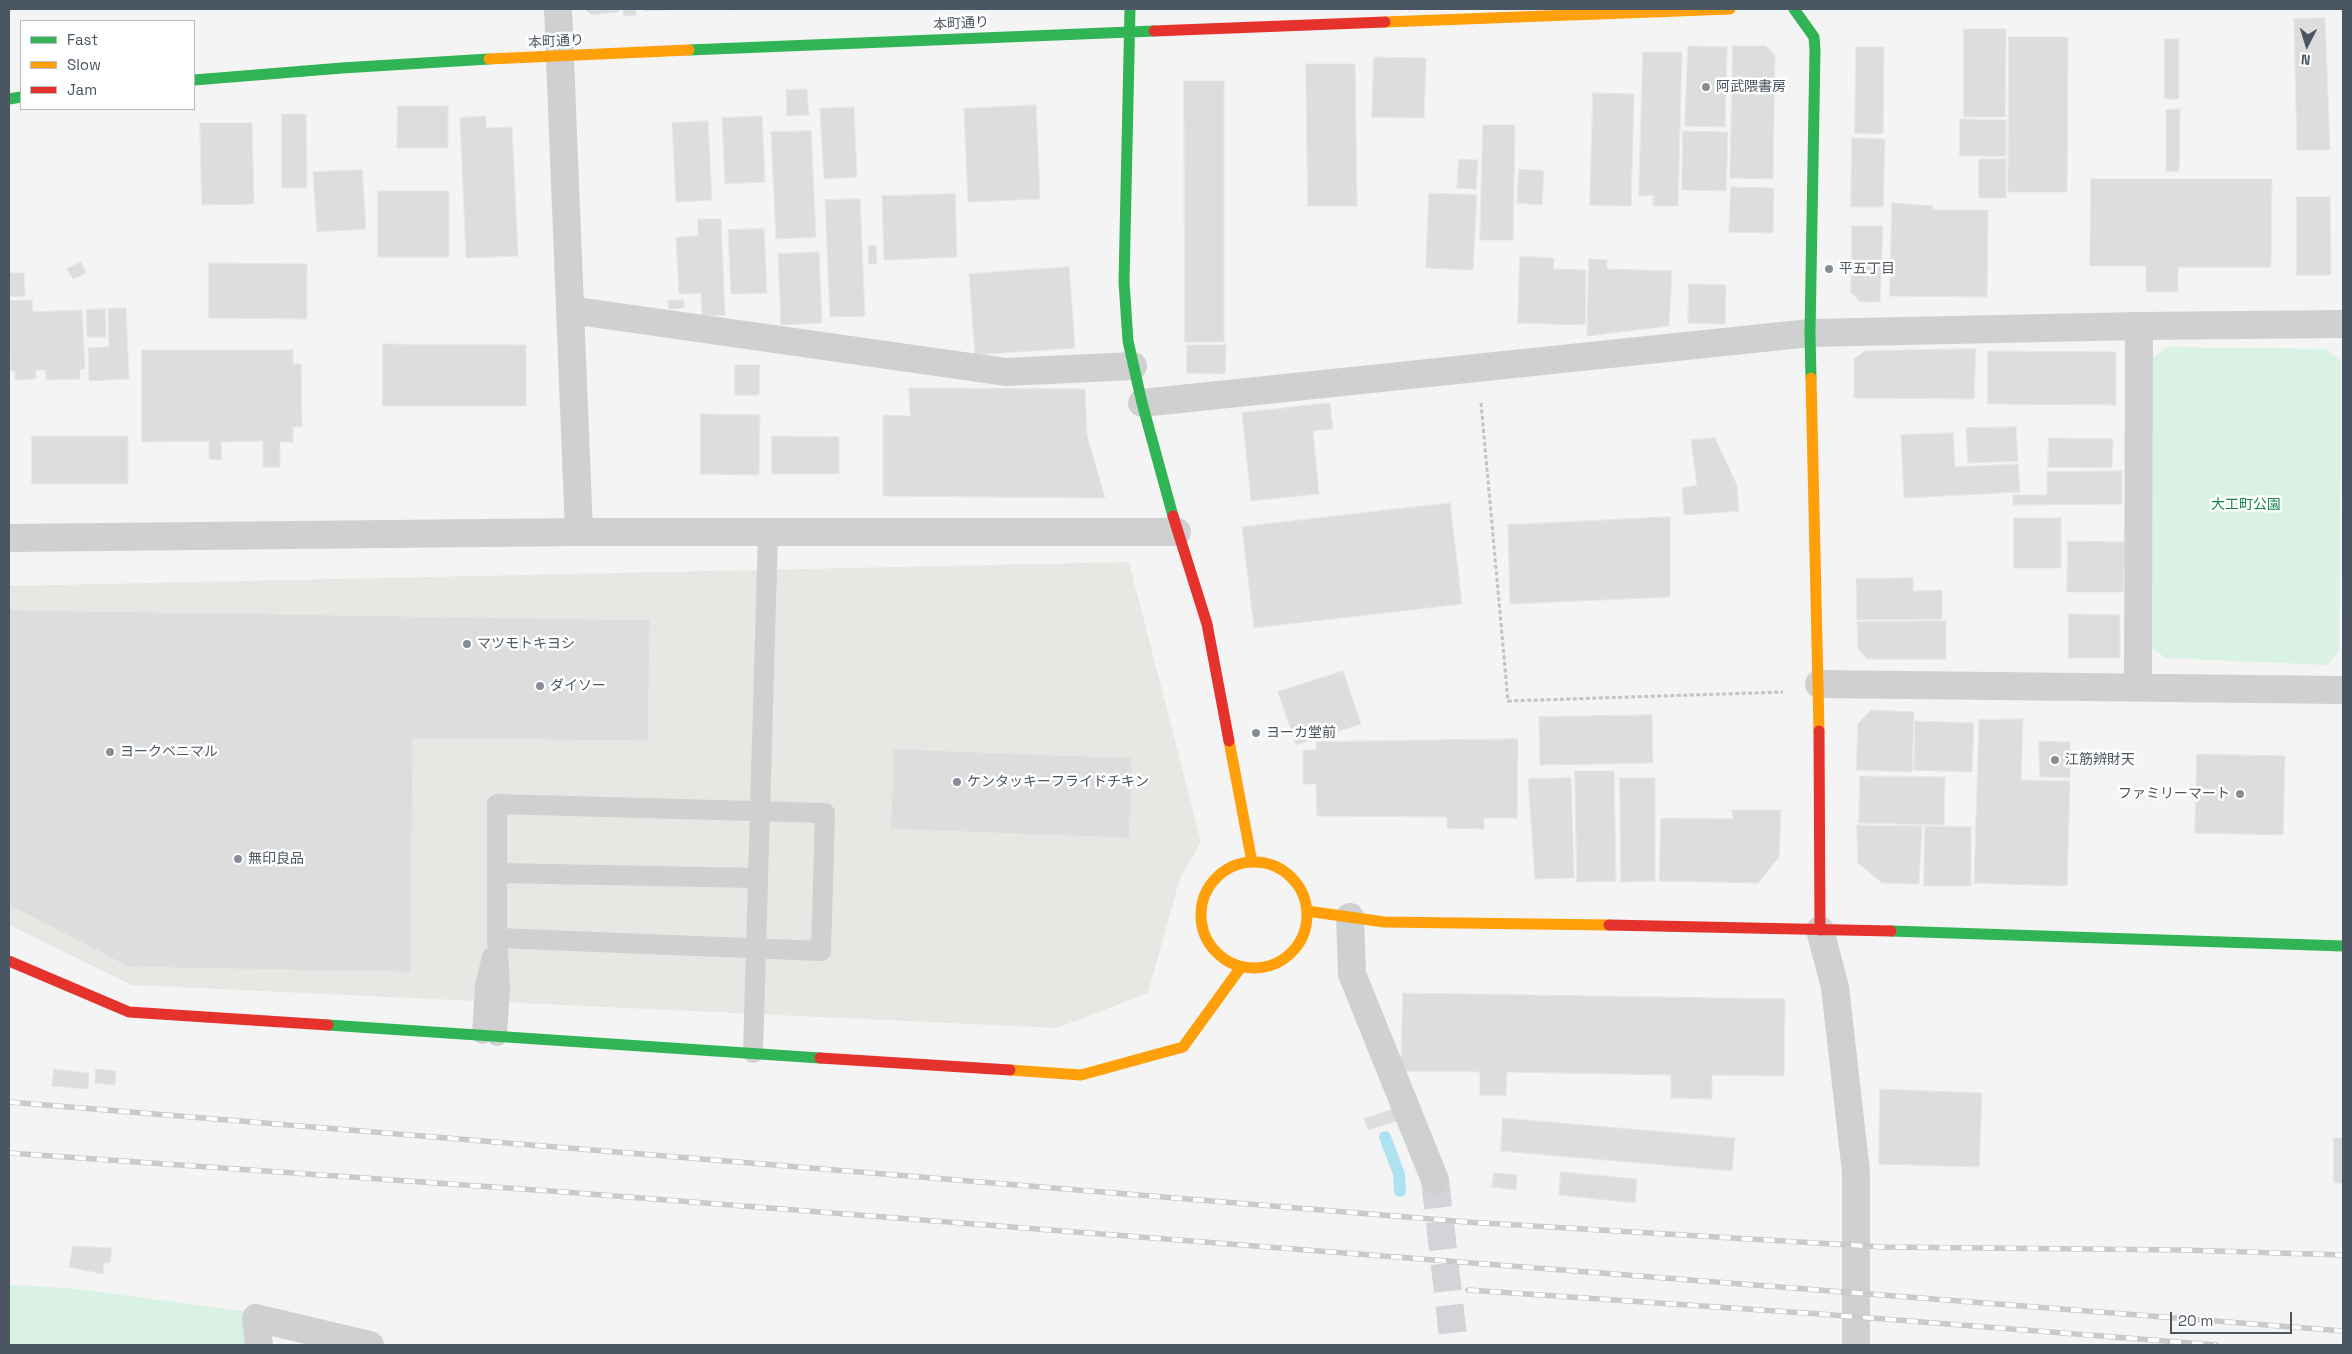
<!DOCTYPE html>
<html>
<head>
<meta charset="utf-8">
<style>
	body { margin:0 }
	#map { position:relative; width:2352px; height:1354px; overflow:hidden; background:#f4f4f4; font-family:"Space Grotesk",sans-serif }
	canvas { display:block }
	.frame { position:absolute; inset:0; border:10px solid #4a5661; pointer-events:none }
	.legend { position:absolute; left:20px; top:20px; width:175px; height:90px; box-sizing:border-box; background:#fff; border:1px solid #b7bbc0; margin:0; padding:6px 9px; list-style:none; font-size:15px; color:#4a5661 }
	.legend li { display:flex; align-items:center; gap:10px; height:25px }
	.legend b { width:25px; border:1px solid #b7bbc0 }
	.north { position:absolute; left:2282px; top:20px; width:50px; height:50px; -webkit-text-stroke:4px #fff; paint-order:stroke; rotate:185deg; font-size:14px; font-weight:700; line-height:20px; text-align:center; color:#4a5661 }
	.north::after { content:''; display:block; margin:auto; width:18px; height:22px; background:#4a5661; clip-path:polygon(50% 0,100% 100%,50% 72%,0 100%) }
	.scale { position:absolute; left:2170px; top:1312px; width:122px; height:22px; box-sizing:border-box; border:2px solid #4a5661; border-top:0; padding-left:6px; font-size:15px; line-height:18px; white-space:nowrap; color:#4a5661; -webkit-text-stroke:4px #fff; paint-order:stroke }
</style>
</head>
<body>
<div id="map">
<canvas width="2352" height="1354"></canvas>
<div class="frame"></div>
<ul class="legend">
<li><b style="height:6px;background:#30b455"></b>Fast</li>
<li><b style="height:6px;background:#ff9f0a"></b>Slow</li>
<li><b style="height:6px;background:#e5322d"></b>Jam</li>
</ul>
<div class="north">N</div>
<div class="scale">20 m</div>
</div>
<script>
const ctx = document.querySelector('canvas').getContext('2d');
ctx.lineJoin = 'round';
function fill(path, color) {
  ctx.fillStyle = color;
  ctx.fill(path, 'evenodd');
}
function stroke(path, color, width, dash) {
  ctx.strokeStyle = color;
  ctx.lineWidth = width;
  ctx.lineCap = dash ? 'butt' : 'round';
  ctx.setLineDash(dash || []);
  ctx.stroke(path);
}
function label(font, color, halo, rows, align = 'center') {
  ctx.font = font + ' "Space Grotesk","Noto Sans JP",sans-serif';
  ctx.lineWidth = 5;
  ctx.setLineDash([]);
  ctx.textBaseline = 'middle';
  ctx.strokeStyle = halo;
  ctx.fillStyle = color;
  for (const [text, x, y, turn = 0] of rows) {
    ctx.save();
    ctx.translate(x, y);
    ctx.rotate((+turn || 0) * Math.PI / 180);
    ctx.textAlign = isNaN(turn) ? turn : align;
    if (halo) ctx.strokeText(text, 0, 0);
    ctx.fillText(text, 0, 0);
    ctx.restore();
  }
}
fill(new Path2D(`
	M1129,562l72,280 -21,36 -32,115 -91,35 -925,-43 -123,-60v-339z`), '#e8e7e3');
fill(new Path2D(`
	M2167,347l158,2 16,12 -2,290 -12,14 -161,-7 -14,-10 1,-290z
	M9,1285l60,3 181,24 3,33h-244z`), '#d9f2e3');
stroke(new Path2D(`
	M1385,1137l14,37 1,17`), '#aee2f0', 12);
const building = new Path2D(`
	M585,9h34v3l-27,3z
	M623,9h13v6l-12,1z
	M644,9h44l-44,2z
	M727,9h33l-33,1z
	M2325,18l5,132h-33l-3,-131z
	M1964,29h42l-1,88h-41z
	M2009,37h59l-1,155h-59z
	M2165,39h14v60h-14z
	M1688,46l39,1 -2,80 -40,-1z
	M1733,46h33l9,9 -2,124 -43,-1z
	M1856,47h28l-1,87 -28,-1z
	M1643,52h39l-4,154h-25v-11l-14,1z
	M1374,57l52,1 -2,60 -52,-1z
	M1306,64h49l2,142h-49z
	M1184,81h40v261h-39z
	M807,89l2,26 -22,1 -1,-26z
	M1593,93l41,1 -3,112 -41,-1z
	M1036,105l4,94 -72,3 -4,-93z
	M398,106h50v42h-51z
	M854,107l3,70 -33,2 -4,-70z
	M2180,109l-1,62 -13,1v-62z
	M282,114h24l1,74h-25z
	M486,116v12l26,-1 6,129 -52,2 -6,-140z
	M762,116l3,66 -40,2 -3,-66z
	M1960,119l46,1v36h-46z
	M708,121l4,79 -36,2 -4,-79z
	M200,123h52l2,81 -52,1z
	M1483,125h32l-2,115h-33z
	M811,131l5,106 -40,2 -5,-107z
	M1683,131l45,1 -2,59 -44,-1z
	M1852,138l33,1 -2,68h-32z
	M1459,159l19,1 -2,29 -19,-1z
	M1979,159h27v39h-27z
	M1519,169l25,2 -2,34 -25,-2z
	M362,170l4,59 -49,3 -4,-60z
	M2091,179h181l-1,88h-93v25h-32v-26h-56z
	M1731,187l43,1 -1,45 -44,-1z
	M378,191h71v66h-71z
	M1429,193l48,2 -4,75 -47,-2z
	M955,194l2,63 -73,3 -2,-64z
	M2297,197h33l1,78h-34z
	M860,199l5,117 -35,1 -5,-117z
	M1892,203l41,3v4h55l-1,87 -97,-1z
	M698,219h23l4,96 -23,1 -1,-23 -22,1 -3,-57 22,-1z
	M1852,226h31l-3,76h-20l-9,-10z
	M764,229l3,64 -36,1 -3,-64z
	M869,245h7l1,19h-8z
	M819,252l3,71 -41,2 -3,-71z
	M1520,256l34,2 -1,11 33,1 -1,55 -67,-2z
	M1589,259l18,1v9l65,2 -3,55 -82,10z
	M81,262l5,11 -13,6 -6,-10z
	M209,263l98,1v55l-98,-1z
	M1069,267l6,81 -100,7 -6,-81z
	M9,273h15l1,23 -16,1z
	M1689,284l37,1 -1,39 -37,-1z
	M32,300l1,12 49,-2 3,59h-5v10l-34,1v-10h-10v9l-21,1v-9h-4l-1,-70z
	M684,300v8l-15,1 -1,-8z
	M126,308l3,71 -40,2 -1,-33 21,-1 -1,-38z
	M105,309l1,28h-19l-1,-27z
	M383,344l143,1v61h-143z
	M1187,345h39l-1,29 -38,-1z
	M1976,349l-2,50 -120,-1v-39l11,-8z
	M142,350h151v14h8l1,63h-9v15h-13v25h-17v-26l-42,1 1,18 -13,-1v-18l-67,1z
	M1988,351l128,1v53l-128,-1z
	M735,365h25l-1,30h-24z
	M909,388l176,1 2,46 18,63 -222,-2v-81l27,1z
	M1330,403l3,26 -20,2 6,63 -68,7 -9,-88z
	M701,414l59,1 -1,60 -58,-1z
	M2016,427l2,34 -50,2 -2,-35z
	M1953,433l2,34 63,-3 2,28 -116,6 -3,-63z
	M32,436h96v48h-96z
	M772,436l67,1v37h-67z
	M1715,438l22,47 2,26 -55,4 -2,-27 15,-3 -6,-45z
	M2049,438l64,1 -1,29 -64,-1z
	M2122,471v33l-109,1v-10h34v-23z
	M1450,503l12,101 -208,24 -12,-101z
	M1670,517v80l-160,7 -2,-79z
	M2014,518h47v50h-47z
	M2068,541l57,1 -2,50h-56z
	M1913,578v13l29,-1v29l-85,1 -1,-41z
	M9,610l641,10 -2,121 -235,-3 -3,234 -281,-5 -120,-62z
	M2069,614l51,1v43h-51z
	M1946,621v38h-79l-9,-10 -1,-27z
	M1343,671l18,53 -65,21 -18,-53z
	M1871,710l43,2 -2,60 -56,-2 2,-46z
	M1652,715l1,48 -113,2 -1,-48z
	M2023,719l-2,61 49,1 -3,105 -93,-3 5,-163z
	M1915,721l59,2 -2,49 -58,-2z
	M1518,739l-1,79h-33v11l-37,-1v-11l-130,-1 -1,-32h-13v-34h13v-8z
	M2039,741l31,1v36l-30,-1z
	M894,749l238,9 -3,80 -238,-9z
	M2197,754l88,2 -2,79 -88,-2z
	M1575,771h39l2,110 -39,1z
	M1860,776l85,1 -1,48 -85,-2z
	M1571,778l3,100 -39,1 -7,-100z
	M1620,778h35v103l-34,1z
	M1732,810h49l-2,47 -21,26 -99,-2 2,-63 72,1z
	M1857,825l65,1 -3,58 -37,-1 -24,-20z
	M1925,826l46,1v59h-47z
	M1403,993l382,6 -1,77 -72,-1v24l-41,-1v-23l-164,-3 -1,24 -26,-1v-23l-79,-1z
	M54,1069l35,4 -1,16 -36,-3z
	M96,1069l20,2 -1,14 -20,-2z
	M1880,1089l102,4 -3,74 -100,-3z
	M1396,1108l4,12 -32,10 -4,-11z
	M1503,1118l232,20 -3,33 -231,-20z
	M2334,1138h9v45h-9z
	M1561,1172l76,7 -2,24 -76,-8z
	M1494,1173l23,2 -1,15 -24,-3z
	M73,1246l39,2 -2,15h-6l-1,11 -34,-7z`);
fill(building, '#ddddde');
stroke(building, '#e5e6e7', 1);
stroke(new Path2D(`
	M1435,1180l19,165`), '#d2d4d7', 28, [28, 14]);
stroke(new Path2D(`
	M1481,403l27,298 275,-9`), '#bcc7c4', 3, [4, 2.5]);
stroke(new Path2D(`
	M497,873l261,5
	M497,938l324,13 4,-138 -328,-9v134l3,48 -3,50
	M482,1034l3,-48 7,-29
	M753,1053l15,-520`), '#ced0d2', 20);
stroke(new Path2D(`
	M558,9l21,523
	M570,310l436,62 127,-6
	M1142,403l668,-70 329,-7 204,-2
	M9,538l570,-6h598
	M1819,684l524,6
	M2138,686l1,-360
	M1350,917l2,57 83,206
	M1820,930l15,57 21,185v173
	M259,1345l-3,-27 114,27`), '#ced0d2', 28);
stroke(new Path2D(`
	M1130,9l-6,273 4,59 14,62 31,113
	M1794,9l20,28 1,13 -5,283 1,45
	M689,50l465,-19
	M194,80l148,-12 147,-9
	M9,99l12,-2
	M1891,931l452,15
	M328,1025l492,33`), '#30b455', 11);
stroke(new Path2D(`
	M1385,22l345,-13
	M489,59l200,-9
	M1811,378l8,353
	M1229,741l23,121
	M1201 915a53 53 0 1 1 106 0a53 53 0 1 1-106 0Z
	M1307,911l77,11 225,3
	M1010,1070l71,5 102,-28 58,-80`), '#ff9f0a', 11);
stroke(new Path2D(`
	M1154,31l231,-9
	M1173,516l34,108 22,117
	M1819,731l1,199
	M1609,925l282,6
	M9,961l120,51 199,13
	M820,1058l190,12`), '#e5322d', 11);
const rail = new Path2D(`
	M9,1102l1458,120 416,25 300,3 160,5
	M9,1153l555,39 1779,139
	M1468,1290l352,24 396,31`);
stroke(rail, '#c9cacc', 5.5);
stroke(rail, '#fff', 4, [11]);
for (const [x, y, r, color] of [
	[1706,87,5,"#868d94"],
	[1829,269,5,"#868d94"],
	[467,644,5,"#868d94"],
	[540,686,5,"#868d94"],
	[1256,733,5,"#868d94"],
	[110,752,5,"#868d94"],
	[2055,760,5,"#868d94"],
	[957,782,5,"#868d94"],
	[2240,794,5,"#868d94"],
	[238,859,5,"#868d94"]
]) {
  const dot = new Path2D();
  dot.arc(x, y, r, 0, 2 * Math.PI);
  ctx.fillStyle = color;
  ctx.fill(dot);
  stroke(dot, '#fff', 2);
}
label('14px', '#4a5661', '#fff', [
	["本町通り",961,24,-3],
	["本町通り",556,42,-3]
]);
label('14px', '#4a5661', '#fff', [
	["阿武隈書房",1716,87],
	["平五丁目",1839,269],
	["マツモトキヨシ",477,644],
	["ダイソー",550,686],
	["ヨーカ堂前",1266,733],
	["ヨークベニマル",120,752],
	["江筋辨財天",2065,760],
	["ケンタッキーフライドチキン",967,782],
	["ファミリーマート",2230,794,"right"],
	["無印良品",248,859]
], 'left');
label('14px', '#17864f', '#fff', [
	["大工町公園",2246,505]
]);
</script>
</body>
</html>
